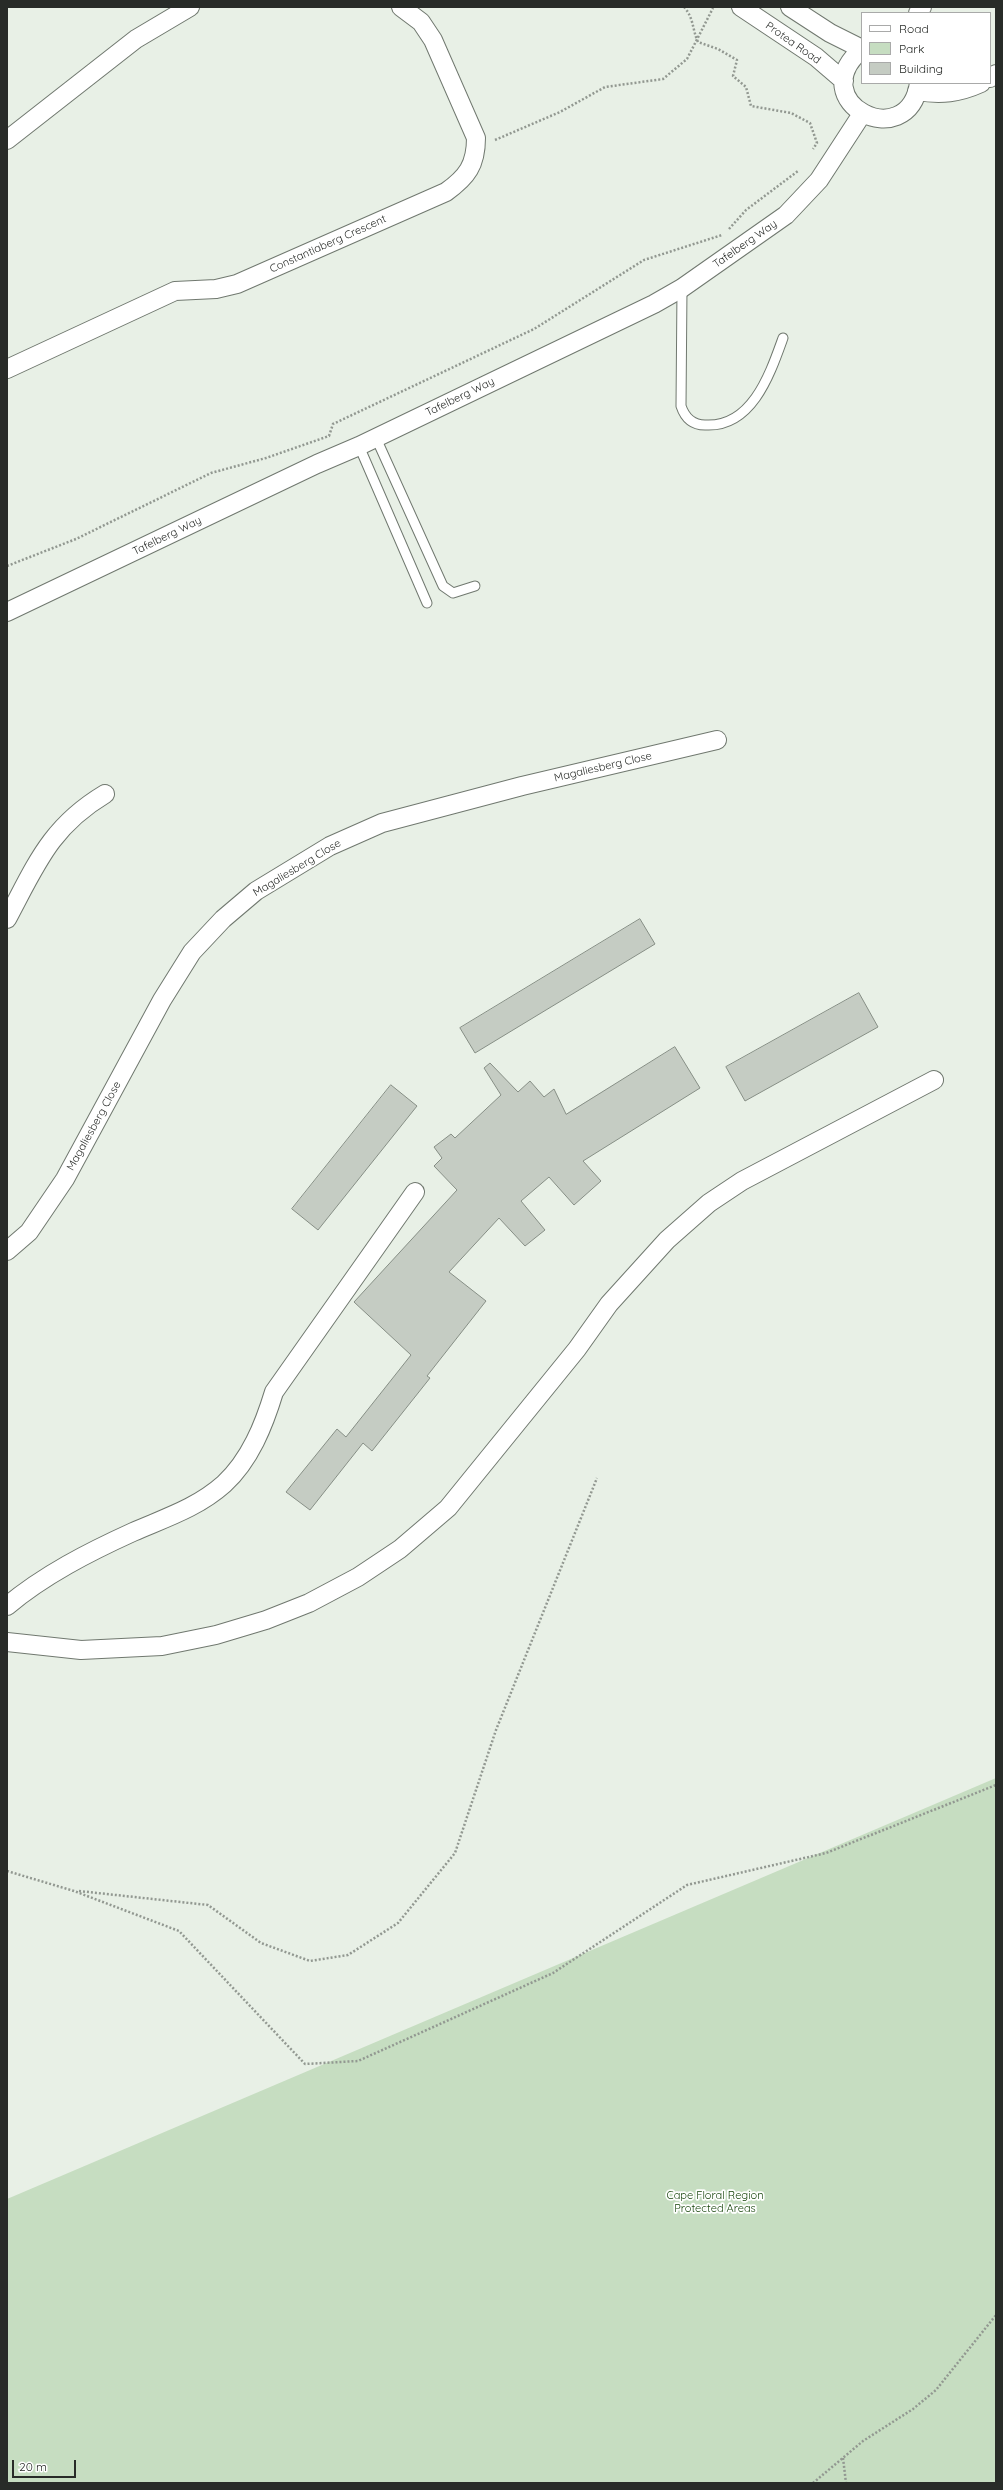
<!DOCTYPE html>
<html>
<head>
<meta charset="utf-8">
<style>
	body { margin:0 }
	#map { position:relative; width:1003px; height:2490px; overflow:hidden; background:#e8f0e6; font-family:Quicksand,sans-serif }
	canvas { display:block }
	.frame { position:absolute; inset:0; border:8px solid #282b28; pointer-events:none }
	.legend { position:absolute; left:861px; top:12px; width:130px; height:72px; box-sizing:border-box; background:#fff; border:1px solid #a9aaa9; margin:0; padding:5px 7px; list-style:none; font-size:12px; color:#282b28 }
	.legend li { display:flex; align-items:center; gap:8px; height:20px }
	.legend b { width:20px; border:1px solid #a9aaa9 }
	.scale { position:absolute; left:12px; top:2460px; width:64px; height:18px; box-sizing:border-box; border:2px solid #282b28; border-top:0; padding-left:5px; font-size:12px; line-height:14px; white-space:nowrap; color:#282b28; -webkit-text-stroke:3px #fff; paint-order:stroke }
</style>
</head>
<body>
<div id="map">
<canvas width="1003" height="2490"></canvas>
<div class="frame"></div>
<ul class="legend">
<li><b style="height:5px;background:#fff"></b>Road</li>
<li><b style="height:11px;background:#c6ddc1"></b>Park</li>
<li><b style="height:11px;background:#c5ccc3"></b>Building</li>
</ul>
<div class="scale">20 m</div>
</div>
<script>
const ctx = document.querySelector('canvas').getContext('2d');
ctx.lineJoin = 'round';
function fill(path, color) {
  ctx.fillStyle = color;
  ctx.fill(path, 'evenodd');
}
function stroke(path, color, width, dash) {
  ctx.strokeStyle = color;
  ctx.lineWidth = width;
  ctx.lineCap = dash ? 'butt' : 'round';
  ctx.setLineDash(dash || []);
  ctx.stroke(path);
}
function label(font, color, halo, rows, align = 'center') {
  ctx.font = font + ' Quicksand,sans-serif';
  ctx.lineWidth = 3.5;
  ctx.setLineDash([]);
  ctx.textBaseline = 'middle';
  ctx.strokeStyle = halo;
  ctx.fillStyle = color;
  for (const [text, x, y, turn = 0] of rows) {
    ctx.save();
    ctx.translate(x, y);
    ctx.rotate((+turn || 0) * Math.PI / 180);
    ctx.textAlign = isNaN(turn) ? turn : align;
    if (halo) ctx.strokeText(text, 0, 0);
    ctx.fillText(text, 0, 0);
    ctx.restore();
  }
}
fill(new Path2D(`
	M996,1778v705h-989v-284z`), '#c6ddc1');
const building = new Path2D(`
	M640,919l15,25 -180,109 -15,-25z
	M859,993l19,34 -133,74 -19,-34z
	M675,1047l25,41 -117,73 18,20 -27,24 -25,-28 -28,24 24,29 -20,16 -26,-28 -50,54 37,29 -59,75 3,2 -58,73 -9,-8 -53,67 -24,-18 51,-63 9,8 65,-82 -57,-53 103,-112 -23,-24 8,-8 -8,-11 17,-13 4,4 46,-43 -17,-27 6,-5 28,29 12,-11 14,16 10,-8 12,25z
	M391,1085l26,21 -99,124 -26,-21z`);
fill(building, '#c5ccc3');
stroke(building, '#868e85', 1);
const lane = new Path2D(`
	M682,288l-1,118c4,12 12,19 24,19 47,3 65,-51 78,-87
	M376,438l67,148 10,7 22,-7
	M359,446l68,157`);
const street = new Path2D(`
	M741,7l75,50 28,24
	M790,7l40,26 32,16
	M918,13l4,-6
	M862,49c-61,53 46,107 57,34
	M990,78l6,-4
	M917,91c24,4 42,2 64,-8
	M7,140l129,-101 54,-32
	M7,369l168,-78 41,-2 21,-5 209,-92c21,-15 30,-27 30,-54l-43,-98 -12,-18 -20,-15
	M7,612l310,-148 42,-18 295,-142 28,-16 104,-73 33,-35 43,-66
	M7,919c29,-54 43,-92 98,-125
	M7,1251l22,-19 36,-53 97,-179 30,-48 31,-33 33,-28 74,-45 52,-23 140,-37 195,-46
	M7,1606c37,-31 82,-54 126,-74 32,-14 64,-24 91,-48 26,-24 40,-59 50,-92l141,-200
	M7,1642l74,8 81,-4 54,-11 50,-15 43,-17 49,-26 42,-28 48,-41 129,-159 32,-45 58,-64 42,-37 33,-22 192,-101`);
stroke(lane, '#70786f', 11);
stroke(street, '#70786f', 20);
stroke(new Path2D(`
	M684,7c10,11 8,22 14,35l20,7 19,11 -4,16 13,11 5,19 40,7 19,10 7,20 -4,6
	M495,140l65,-28 45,-25 58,-8 24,-20 26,-51
	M729,229l17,-19 52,-39
	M7,566l69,-27 135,-66 55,-15 63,-22 4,-12 201,-95 110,-69 78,-25
	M7,1871l67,20 105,40 126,133 53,-3 195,-88 134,-88 139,-32 170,-68
	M79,1891l129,14 53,38 49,18 38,-6 50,-32 57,-70 41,-123 101,-252
	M843,2458l3,25
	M813,2483l50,-42 50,-32 23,-19 60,-75`), '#929891', 2.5, [2, 2]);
stroke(lane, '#fff', 9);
stroke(street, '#fff', 18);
label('11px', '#282b28', '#fff', [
	["Protea Road",793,43,35],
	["Constantiaberg Crescent",328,244,-24],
	["Tafelberg Way",745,244,-35],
	["Tafelberg Way",460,397,-26],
	["Tafelberg Way",167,536,-26],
	["Magaliesberg Close",603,767,-13],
	["Magaliesberg Close",297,868,-31],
	["Magaliesberg Close",94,1126,-61]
]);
label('11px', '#0e3e02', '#fff', [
	["Cape Floral Region",715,2196],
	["Protected Areas",715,2209]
]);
</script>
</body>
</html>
